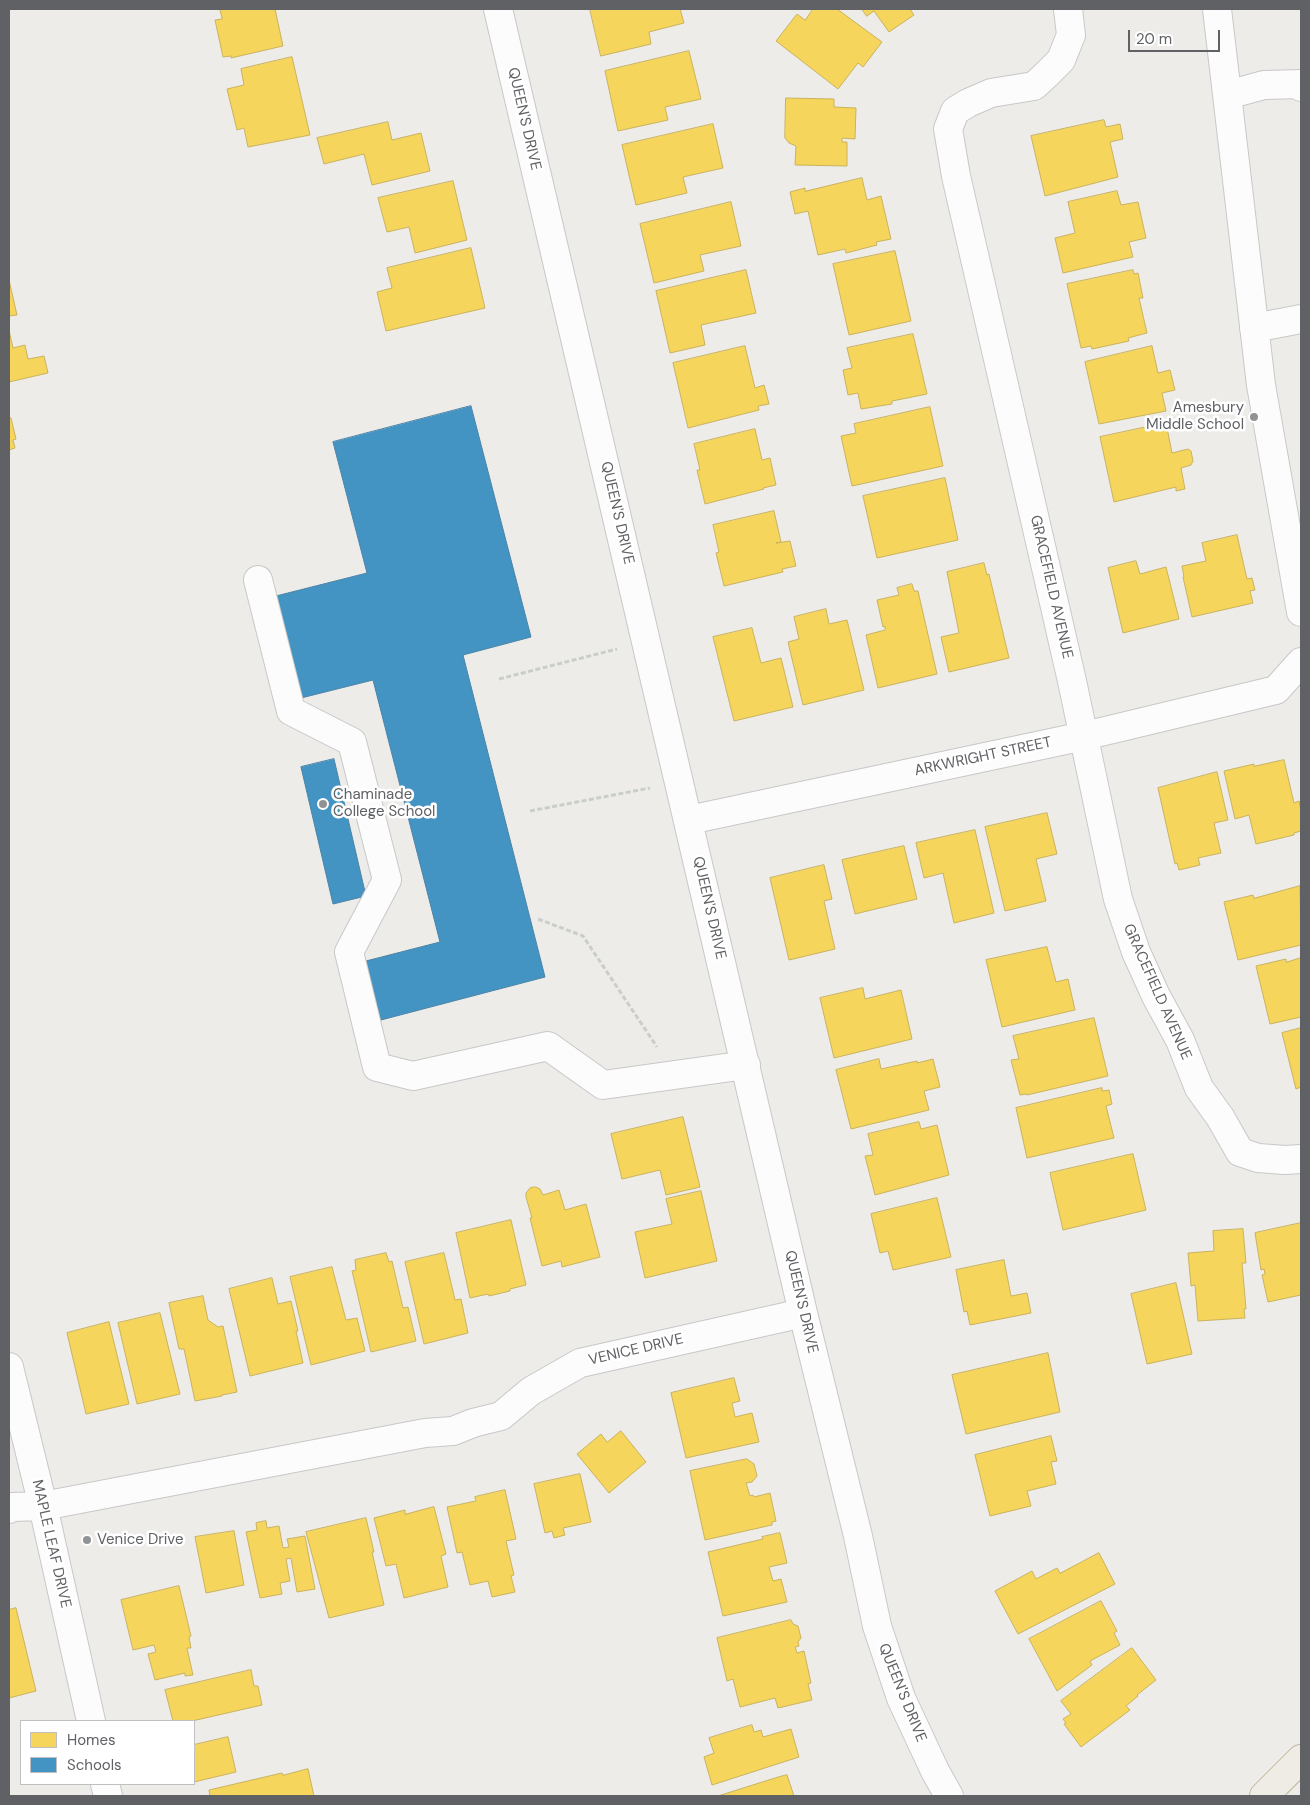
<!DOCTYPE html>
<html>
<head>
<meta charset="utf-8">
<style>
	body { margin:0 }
	#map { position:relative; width:1310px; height:1805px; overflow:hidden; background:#edece9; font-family:"DM Sans",sans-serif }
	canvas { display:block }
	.frame { position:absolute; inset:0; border:10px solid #5f6165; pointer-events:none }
	.legend { position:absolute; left:20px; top:1720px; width:175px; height:65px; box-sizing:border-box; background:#fff; border:1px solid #bfc0c1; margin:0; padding:6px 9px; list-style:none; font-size:15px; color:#5f6165 }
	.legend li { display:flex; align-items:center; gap:10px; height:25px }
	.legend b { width:25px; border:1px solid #bfc0c1 }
	.scale { position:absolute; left:1128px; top:30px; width:92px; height:22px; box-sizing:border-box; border:2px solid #5f6165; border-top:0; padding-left:6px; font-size:15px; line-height:18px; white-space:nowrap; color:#5f6165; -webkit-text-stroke:4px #fff; paint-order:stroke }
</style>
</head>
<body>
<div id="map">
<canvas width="1310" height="1805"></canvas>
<div class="frame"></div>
<ul class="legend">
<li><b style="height:14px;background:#f6d55c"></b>Homes</li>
<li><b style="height:14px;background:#4393c3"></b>Schools</li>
</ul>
<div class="scale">20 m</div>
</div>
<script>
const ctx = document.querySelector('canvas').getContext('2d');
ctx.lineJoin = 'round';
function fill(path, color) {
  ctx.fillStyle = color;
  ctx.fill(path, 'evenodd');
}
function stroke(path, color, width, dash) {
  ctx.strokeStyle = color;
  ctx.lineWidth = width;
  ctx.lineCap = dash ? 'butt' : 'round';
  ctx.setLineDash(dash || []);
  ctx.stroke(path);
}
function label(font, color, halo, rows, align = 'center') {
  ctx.font = font + ' "DM Sans",sans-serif';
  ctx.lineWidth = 5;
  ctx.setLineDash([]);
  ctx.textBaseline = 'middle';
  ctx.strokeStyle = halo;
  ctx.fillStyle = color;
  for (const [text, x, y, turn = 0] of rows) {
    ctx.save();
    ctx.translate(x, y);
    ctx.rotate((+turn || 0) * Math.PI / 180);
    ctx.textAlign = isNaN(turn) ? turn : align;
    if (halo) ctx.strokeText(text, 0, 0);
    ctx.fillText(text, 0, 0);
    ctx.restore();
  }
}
const homes = new Path2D(`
	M220,9h55l8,37 -52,12v-2l-8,1 -8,-37 7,-1z
	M590,9h90l4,14 -35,9 2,12 -50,12z
	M813,9h24l45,33 -19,25 -5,-4 -20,26 -62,-48 21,-27 8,6z
	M862,9h48l4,6 -25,17 -15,-21 -7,5z
	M689,51l12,48 -36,8 3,13 -50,11 -13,-60z
	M292,57l18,78 -62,12 -4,-19 -7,2 -10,-41 17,-4 -3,-16z
	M786,98l48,1v8l22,1 -1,31 -13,-1v4h5v24l-52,-1 1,-19 -7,-3 -4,-5z
	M1104,120l2,7 14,-3 3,15 -13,3 8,35 -73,19 -14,-60z
	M388,122l4,18 29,-7 9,38 -58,14 -8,-31 -40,10 -7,-26z
	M713,124l10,44 -40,9 4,16 -51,12 -14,-60z
	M862,178l5,22 14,-4 10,43 -15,3 1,3 -31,8 -1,-4 -27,6 -10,-44 -13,3 -5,-22 15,-4v3z
	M453,181l14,59 -52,13 -6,-26 -22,5 -9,-34z
	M1117,191l4,14 17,-3 8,36 -17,4 4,15 -70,16 -8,-35 20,-5 -7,-31z
	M731,202l10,44 -41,9 4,16 -50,12 -14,-59z
	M471,248l14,60 -99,23 -9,-39 15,-4 -5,-20z
	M895,251l16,70 -62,14 -16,-71z
	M746,270l10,43 -55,12 4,20 -35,8 -14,-62z
	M1133,270l1,4 4,-1 5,25h-4l8,35 -19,5 1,3 -37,8 -1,-3 -10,2 -14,-64z
	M9,280l8,35 -8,1z
	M9,330l4,18 12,-3 3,14 16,-3 4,17 -39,9z
	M913,334l14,60 -35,7v3l-31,5 -3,-16 -10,2 -5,-25 9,-2 -5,-20z
	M745,346l10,42 9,-3 5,19 -11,2 1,4 -71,18 -15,-65z
	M1152,346l6,27 12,-3 5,20 -13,3 4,18 -67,13 -14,-62z
	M930,407l13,59 -91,20 -11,-50 15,-3 -2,-9z
	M11,418l5,21 -3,1 2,8 -6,2v-31z
	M1166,423l6,30 16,-4 3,2 2,10 -2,4 -10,3 4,21 -9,2v-4l-62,15 -14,-65z
	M755,429l7,31 8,-2 6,27 -13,3 1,1 -59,15 -8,-34h3l-6,-26z
	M945,478l13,62 -81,18 -14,-62z
	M774,511l7,31 -5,1 14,-2 6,25 -14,3 1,3 -59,14 -8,-33 3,-1 -6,-27z
	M1237,535l10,44 5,-1 3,12 -5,1 3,12 -61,14 -9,-40h1l-2,-11 24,-5 -4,-18z
	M1136,561l4,13 26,-7 13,52 -56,14 -15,-65z
	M984,563l3,12 2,-1 20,84 -60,14 -8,-35 18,-4 -12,-61z
	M912,584l2,7h4l19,83 -59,14 -12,-53 19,-5v-4l-2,1 -6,-27 22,-5 -2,-7z
	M826,609l3,15 18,-4 17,70 -61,15 -15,-63 11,-3 -5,-22z
	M752,628l9,35 20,-5 12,49 -59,14 -21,-84z
	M1284,760l10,43 5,-2 2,10v20l-7,2v2l-38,9 -7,-29 -14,4 -11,-48 30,-7v2z
	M1217,772l11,48 -14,3 7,30 -23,5 2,7 -21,5 -2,-7 -2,1 -17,-76z
	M1047,813l10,41 -21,5 10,42 -41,10 -20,-84z
	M975,830l19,83 -40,10 -11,-50 -19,5 -8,-35z
	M904,846l13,53 -62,15 -13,-54z
	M824,865l8,34 -8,2 11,48 -46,11 -19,-82z
	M1300,886l1,59 -63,15 -14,-58 29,-7 1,3z
	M1047,947l9,35 12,-3 7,31 -73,17 -16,-67z
	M1301,958v59l-31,7 -14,-58 30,-7v3z
	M863,988l2,11 36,-9 11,49 -78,19 -14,-60z
	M1094,1018l14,58 -81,19v-1l-7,1 -9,-35 8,-1 -6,-23z
	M1301,1028v59l-5,2 -14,-56z
	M879,1059l2,10 36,-8v2l16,-4 7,28 -16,4 5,19 -78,19 -15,-59z
	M1102,1088v3l7,-1 3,14 -6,2 8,32 -87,20 -11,-50z
	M683,1117l17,70 -34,8 -6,-25 -38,9 -11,-45z
	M919,1122l2,7 16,-4 12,50 -74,20 -10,-39 8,-1 -5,-21z
	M1133,1154l13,56 -83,20 -13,-57z
	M536,1187l4,2 3,6 16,-5 6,20 21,-6 14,53 -38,10 -1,-6 -19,5 -12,-48h2l-6,-21v-4l4,-5z
	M701,1191l16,70 -72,17 -10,-46 37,-8 -6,-25z
	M937,1198l14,59 -58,13 -5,-19 -8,2 -9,-39z
	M511,1220l15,65 -16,4v2l-21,5 -1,-2 -18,4 -14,-65z
	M1301,1223v72l-33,7 -6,-27 3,-1 -1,-5 -3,1 -6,-37z
	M1243,1229l3,34h-4l4,46h-2l1,9 -47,3 -3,-36 -4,1 -3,-33 26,-2 -1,-20z
	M386,1253l3,9 3,-1 11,47 5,-1 8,34 -45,11 -19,-81 4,-1 -1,-10z
	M444,1253l11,47 6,-1 7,34 -44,11 -19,-82z
	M1004,1260l7,36 16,-3 4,20 -61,12 -3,-14 -3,1 -8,-42z
	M332,1267l14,53 11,-2 8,33 -54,14 -21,-88z
	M272,1278l6,26 13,-3 7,30h-2l7,32 -53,13 -21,-87z
	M1176,1283l16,71 -45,10 -16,-70z
	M203,1296l5,24 10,7 5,-1 14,66 -15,3v1l-27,5 -11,-52h-5l-10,-46z
	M160,1313l20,81 -43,10 -19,-81z
	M109,1322l20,82 -43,10 -19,-81z
	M1048,1353l12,59 -94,22 -14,-59z
	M734,1378l6,23 -8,2 3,14 17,-4 7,29 -73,16 -15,-65z
	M621,1431l25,31 -37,31 -32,-39 24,-20 6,8z
	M1051,1436l6,25 -6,1 5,22 -29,7 4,15 -41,10 -15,-61z
	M747,1459l7,5 3,12 -5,6 -6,1 4,13 3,-1 1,2 16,-4 6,28 -4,1v3l-67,15 -15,-69z
	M580,1474l11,48 -28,6 2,7 -11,3 -2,-7 -7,2 -11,-49z
	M505,1490l11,49 -10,2 8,34 -3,1 4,16 -23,5 -4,-16 -18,4 -8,-33 -5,1 -10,-46 29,-6 -1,-4z
	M434,1507l12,47 -5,2 7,31 -44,11 -8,-34 -10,2 -12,-48 31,-8v4z
	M366,1518l8,34h-2l12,53 -55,13 -23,-86z
	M266,1521l1,7 12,-2 4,22 6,-1 -2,-8 18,-3 10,53 -18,3 -6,-34 -5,1 4,22 -10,2 2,11 -22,4 -14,-66 11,-2 -1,-7z
	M234,1531l10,54 -38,8 -11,-56z
	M780,1533l7,30 -18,4 4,14 8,-2 6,23 -64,14 -15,-64 55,-13 -1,-2z
	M1099,1553l16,31 -97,50 -23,-43 37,-20 4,8 21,-11 3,5z
	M179,1586l12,50 -2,1 2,11h-4l6,27 -8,1v-3l-30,7 -7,-26 8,-2 -2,-7 -21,5 -12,-50z
	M1101,1601l16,30 -3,2 6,12 -30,16 2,4 -35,26 -28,-52z
	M16,1608l20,83 -27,7v-88z
	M791,1620l2,4 5,2 3,12 -3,4 1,4 -4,1 2,6 7,-2 7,32 -3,1 4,16 -34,8 -3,-10 -35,9 -7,-28 -6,2 -10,-43z
	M1132,1648l24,32 -19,15 1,1 -12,10 4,4 -49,37 -17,-23 2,-1 -3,-4 8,-5 -10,-13z
	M251,1670l3,16h4l4,19 -70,16h-19l-8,-31z
	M752,1725l2,7 7,-2 2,7 28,-8 8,28 -87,28 -8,-28 10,-4 -5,-15z
	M228,1737l8,35 -42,10v-37z
	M308,1769l6,27h-104l-1,-6 73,-17 1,2z
	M787,1775l7,21h-76l57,-18z`);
fill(homes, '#f6d55c');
stroke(homes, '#c9b25f', 1);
const schools = new Path2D(`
	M471,406l60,231 -68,18 82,322 -164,43 -15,-59 74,-19 -67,-262 -76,19 -25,-102 95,-24 -34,-131z
	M334,759l32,137 -33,8 -32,-137z`);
fill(schools, '#4393c3');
stroke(schools, '#4b84a7', 1);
const minor = new Path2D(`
	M498,9l305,1304 55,223 19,90 24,72 34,73 14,25
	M1068,9l3,26 -10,25 -15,15 -12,11 -43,7 -23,10 -13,8 -7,18 8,47 116,505 46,218 18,53 20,44 24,44 19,48 21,29 20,35 18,6 27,2 16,-1
	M1217,9l44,376 40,227
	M1227,95l37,-10 37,-1v3
	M1254,328l47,-9
	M258,580l33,131 61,31 35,138 -38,72 28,115 36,9 135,-30 55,39 143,-20
	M689,820l395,-84 192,-46 25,-28
	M9,1367l34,139 48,215
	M9,1509l3,-2 31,-1 382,-73 28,-2 20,-8 28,-7 30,-25 49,-28 223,-50
	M105,1784l3,12`);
const highway = new Path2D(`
	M1264,1796l37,-37`);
stroke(minor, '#c8c8c8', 30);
stroke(highway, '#c0b69a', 30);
stroke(new Path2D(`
	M499,679l118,-30
	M530,811l120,-23
	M538,919l45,17 74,111`), '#cacecb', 3, [5, 2.5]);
stroke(minor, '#fcfcfc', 28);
stroke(highway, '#eeece4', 28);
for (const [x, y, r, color] of [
	[1254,417,5,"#919293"],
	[323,804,5,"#919293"],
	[87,1540,5,"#919293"]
]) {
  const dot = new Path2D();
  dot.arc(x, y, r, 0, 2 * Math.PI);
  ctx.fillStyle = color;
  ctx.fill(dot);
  stroke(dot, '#fff', 2);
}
label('15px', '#5f6165', '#fff', [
	["QUEEN'S DRIVE",524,119,77],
	["QUEEN'S DRIVE",617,513,77],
	["GRACEFIELD AVENUE",1051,587,77],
	["ARKWRIGHT STREET",983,757,-12],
	["QUEEN'S DRIVE",709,908,77],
	["GRACEFIELD AVENUE",1157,992,66],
	["QUEEN'S DRIVE",801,1302,77],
	["VENICE DRIVE",636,1350,-13],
	["MAPLE LEAF DRIVE",51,1544,77],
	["QUEEN'S DRIVE",902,1693,68]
]);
label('15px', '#5f6165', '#fff', [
	["Amesbury",1244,408,"right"],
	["Middle School",1244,425,"right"],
	["Chaminade",333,795],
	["College School",333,812],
	["Venice Drive",97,1540]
], 'left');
</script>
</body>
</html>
